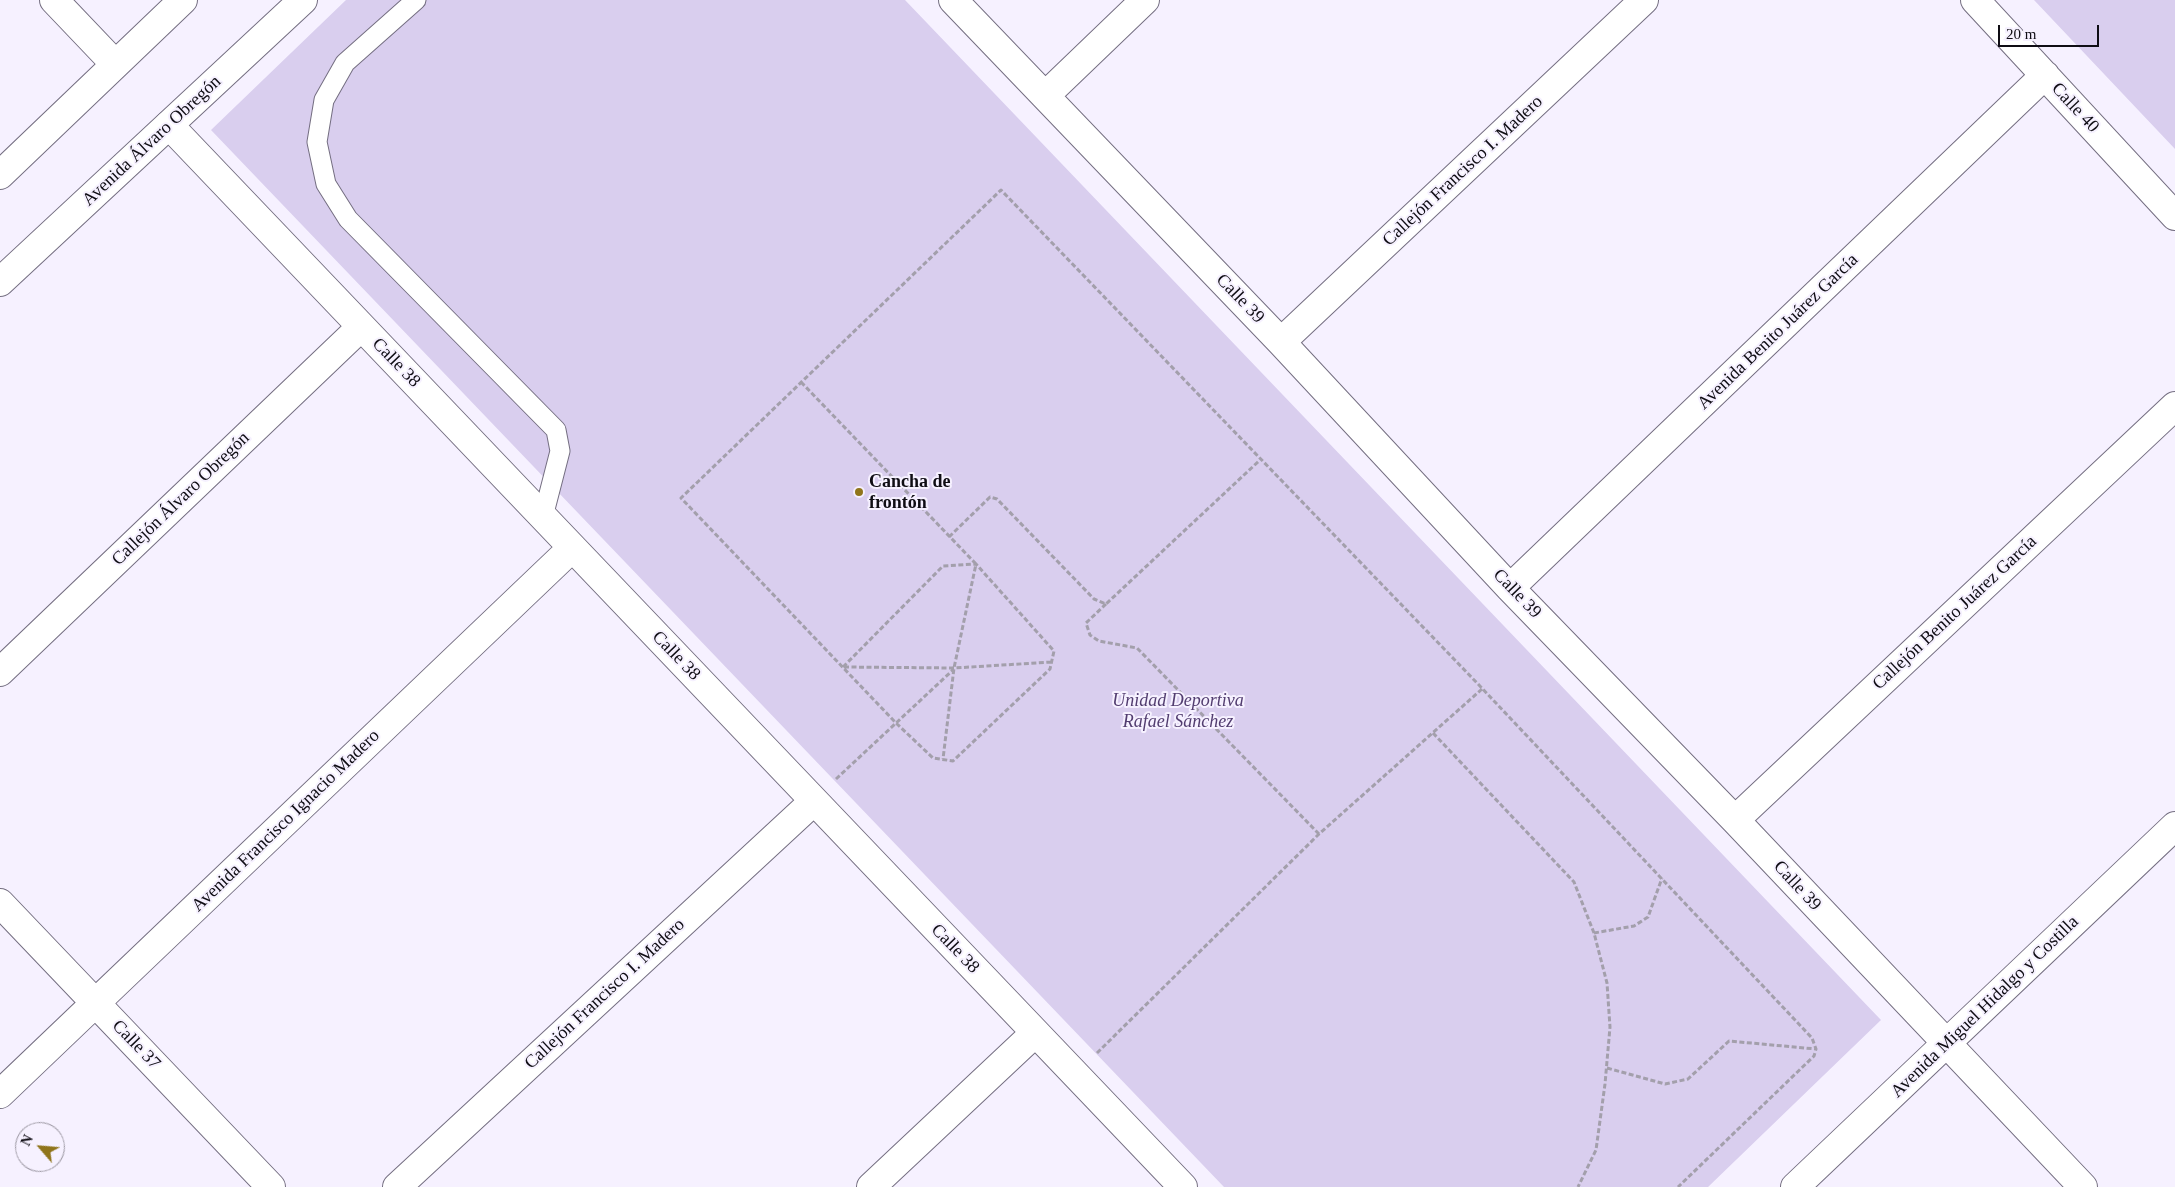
<!DOCTYPE html>
<html>
<head>
<meta charset="utf-8">
<style>
	body { margin:0 }
	#map { position:relative; width:2175px; height:1187px; overflow:hidden; background:#f6f1ff; font-family:"Times New Roman",serif }
	canvas { display:block }
	.north { position:absolute; left:15px; top:1122px; width:50px; height:50px; box-sizing:border-box; background:#f6f1ff; border:1px solid #9a96a1; border-radius:50%; rotate:297deg; font-size:14px; font-weight:700; line-height:20px; text-align:center; color:#0f0d14 }
	.north::after { content:''; display:block; margin:auto; width:18px; height:22px; background:#90751b; clip-path:polygon(50% 0,100% 100%,50% 72%,0 100%) }
	.scale { position:absolute; left:1998px; top:25px; width:101px; height:22px; box-sizing:border-box; border:2px solid #0f0d14; border-top:0; padding-left:6px; font-size:15px; line-height:18px; white-space:nowrap; color:#0f0d14; -webkit-text-stroke:4px #f6f1ff; paint-order:stroke }
</style>
</head>
<body>
<div id="map">
<canvas width="2175" height="1187"></canvas>
<div class="north">N</div>
<div class="scale">20 m</div>
</div>
<script>
const ctx = document.querySelector('canvas').getContext('2d');
ctx.lineJoin = 'round';
function fill(path, color) {
  ctx.fillStyle = color;
  ctx.fill(path, 'evenodd');
}
function stroke(path, color, width, dash) {
  ctx.strokeStyle = color;
  ctx.lineWidth = width;
  ctx.lineCap = dash ? 'butt' : 'round';
  ctx.setLineDash(dash || []);
  ctx.stroke(path);
}
function label(font, color, halo, rows, align = 'center') {
  ctx.font = font + ' "Times New Roman",serif';
  ctx.lineWidth = 4;
  ctx.setLineDash([]);
  ctx.textBaseline = 'middle';
  ctx.strokeStyle = halo;
  ctx.fillStyle = color;
  for (const [text, x, y, turn = 0] of rows) {
    ctx.save();
    ctx.translate(x, y);
    ctx.rotate((+turn || 0) * Math.PI / 180);
    ctx.textAlign = isNaN(turn) ? turn : align;
    if (halo) ctx.strokeText(text, 0, 0);
    ctx.fillText(text, 0, 0);
    ctx.restore();
  }
}
fill(new Path2D(`
	M346,0h559l976,1020 -173,167h-484l-1013,-1057z
	M2034,0h141v149z`), '#d9ceee');
const service = new Path2D(`
	M416,0l-71,63 -21,37 -7,42 9,42 22,35 208,211 4,21 -17,66`);
const minor = new Path2D(`
	M54,0l61,64
	M953,0l328,342 229,246 225,232 348,367
	M1975,0l200,216
	M1046,95l99,-95
	M169,125l1014,1062
	M1281,342l363,-342
	M1510,588l535,-513
	M0,672l361,-345
	M1735,820l440,-414
	M0,903l271,284
	M0,1094l572,-546
	M397,1187l417,-386
	M871,1187l164,-154`);
const tertiary = new Path2D(`
	M1795,1187l380,-361`);
const trunk = new Path2D(`
	M0,175l183,-175
	M0,282l303,-282`);
stroke(service, '#746e81', 21);
stroke(minor, '#746e81', 30);
stroke(tertiary, '#746e81', 30);
stroke(trunk, '#746e81', 30);
stroke(new Path2D(`
	M801,382l175,182 -22,104 -11,91
	M949,537l41,-40 7,2 97,100 12,5 154,-144
	M1106,604l-20,19 4,12 9,6 38,7 182,186
	M843,667l100,-101 33,-2 78,87 -4,18 -97,92 -20,-3 -37,-35 -215,-225 320,-308 477,494 334,354 4,11 -2,7 -136,131
	M844,667l110,1 98,-6
	M1433,733l141,149 20,51 13,50 3,44 -5,57 -9,66 -18,37
	M836,779l118,-110
	M1594,933l40,-7 14,-9 14,-39
	M1097,1053l222,-219 163,-145
	M1607,1068l58,16 23,-5 41,-38 87,8`), '#a39fab', 3, [5, 2.5]);
stroke(service, '#fff', 19);
stroke(minor, '#fff', 28);
stroke(tertiary, '#fff', 28);
stroke(trunk, '#fff', 28);
for (const [x, y, r, color] of [
	[859,492,5,"#90751b"]
]) {
  const dot = new Path2D();
  dot.arc(x, y, r, 0, 2 * Math.PI);
  ctx.fillStyle = color;
  ctx.fill(dot);
  stroke(dot, '#f6f1ff', 2);
}
label('18px', '#0f0d14', '#f6f1ff', [
	["Calle 40",2075,108,47],
	["Avenida Álvaro Obregón",152,141,-43],
	["Callejón Francisco I. Madero",1463,171,-43],
	["Calle 39",1240,299,46],
	["Avenida Benito Juárez García",1778,332,-44],
	["Calle 38",396,363,46],
	["Callejón Álvaro Obregón",181,499,-44],
	["Calle 39",1517,594,46],
	["Callejón Benito Juárez García",1955,613,-43],
	["Calle 38",676,656,46],
	["Avenida Francisco Ignacio Madero",286,821,-44],
	["Calle 39",1797,886,47],
	["Calle 38",955,949,46],
	["Callejón Francisco I. Madero",605,994,-43],
	["Avenida Miguel Hidalgo y Costilla",1985,1007,-44],
	["Calle 37",136,1045,46]
]);
label('bold 18px', '#0f0d14', '#f6f1ff', [
	["Cancha de",869,482],
	["frontón",869,503]
], 'left');
label('italic 18px', '#523d70', '#f6f1ff', [
	["Unidad Deportiva",1178,701],
	["Rafael Sánchez",1178,722]
]);
</script>
</body>
</html>
